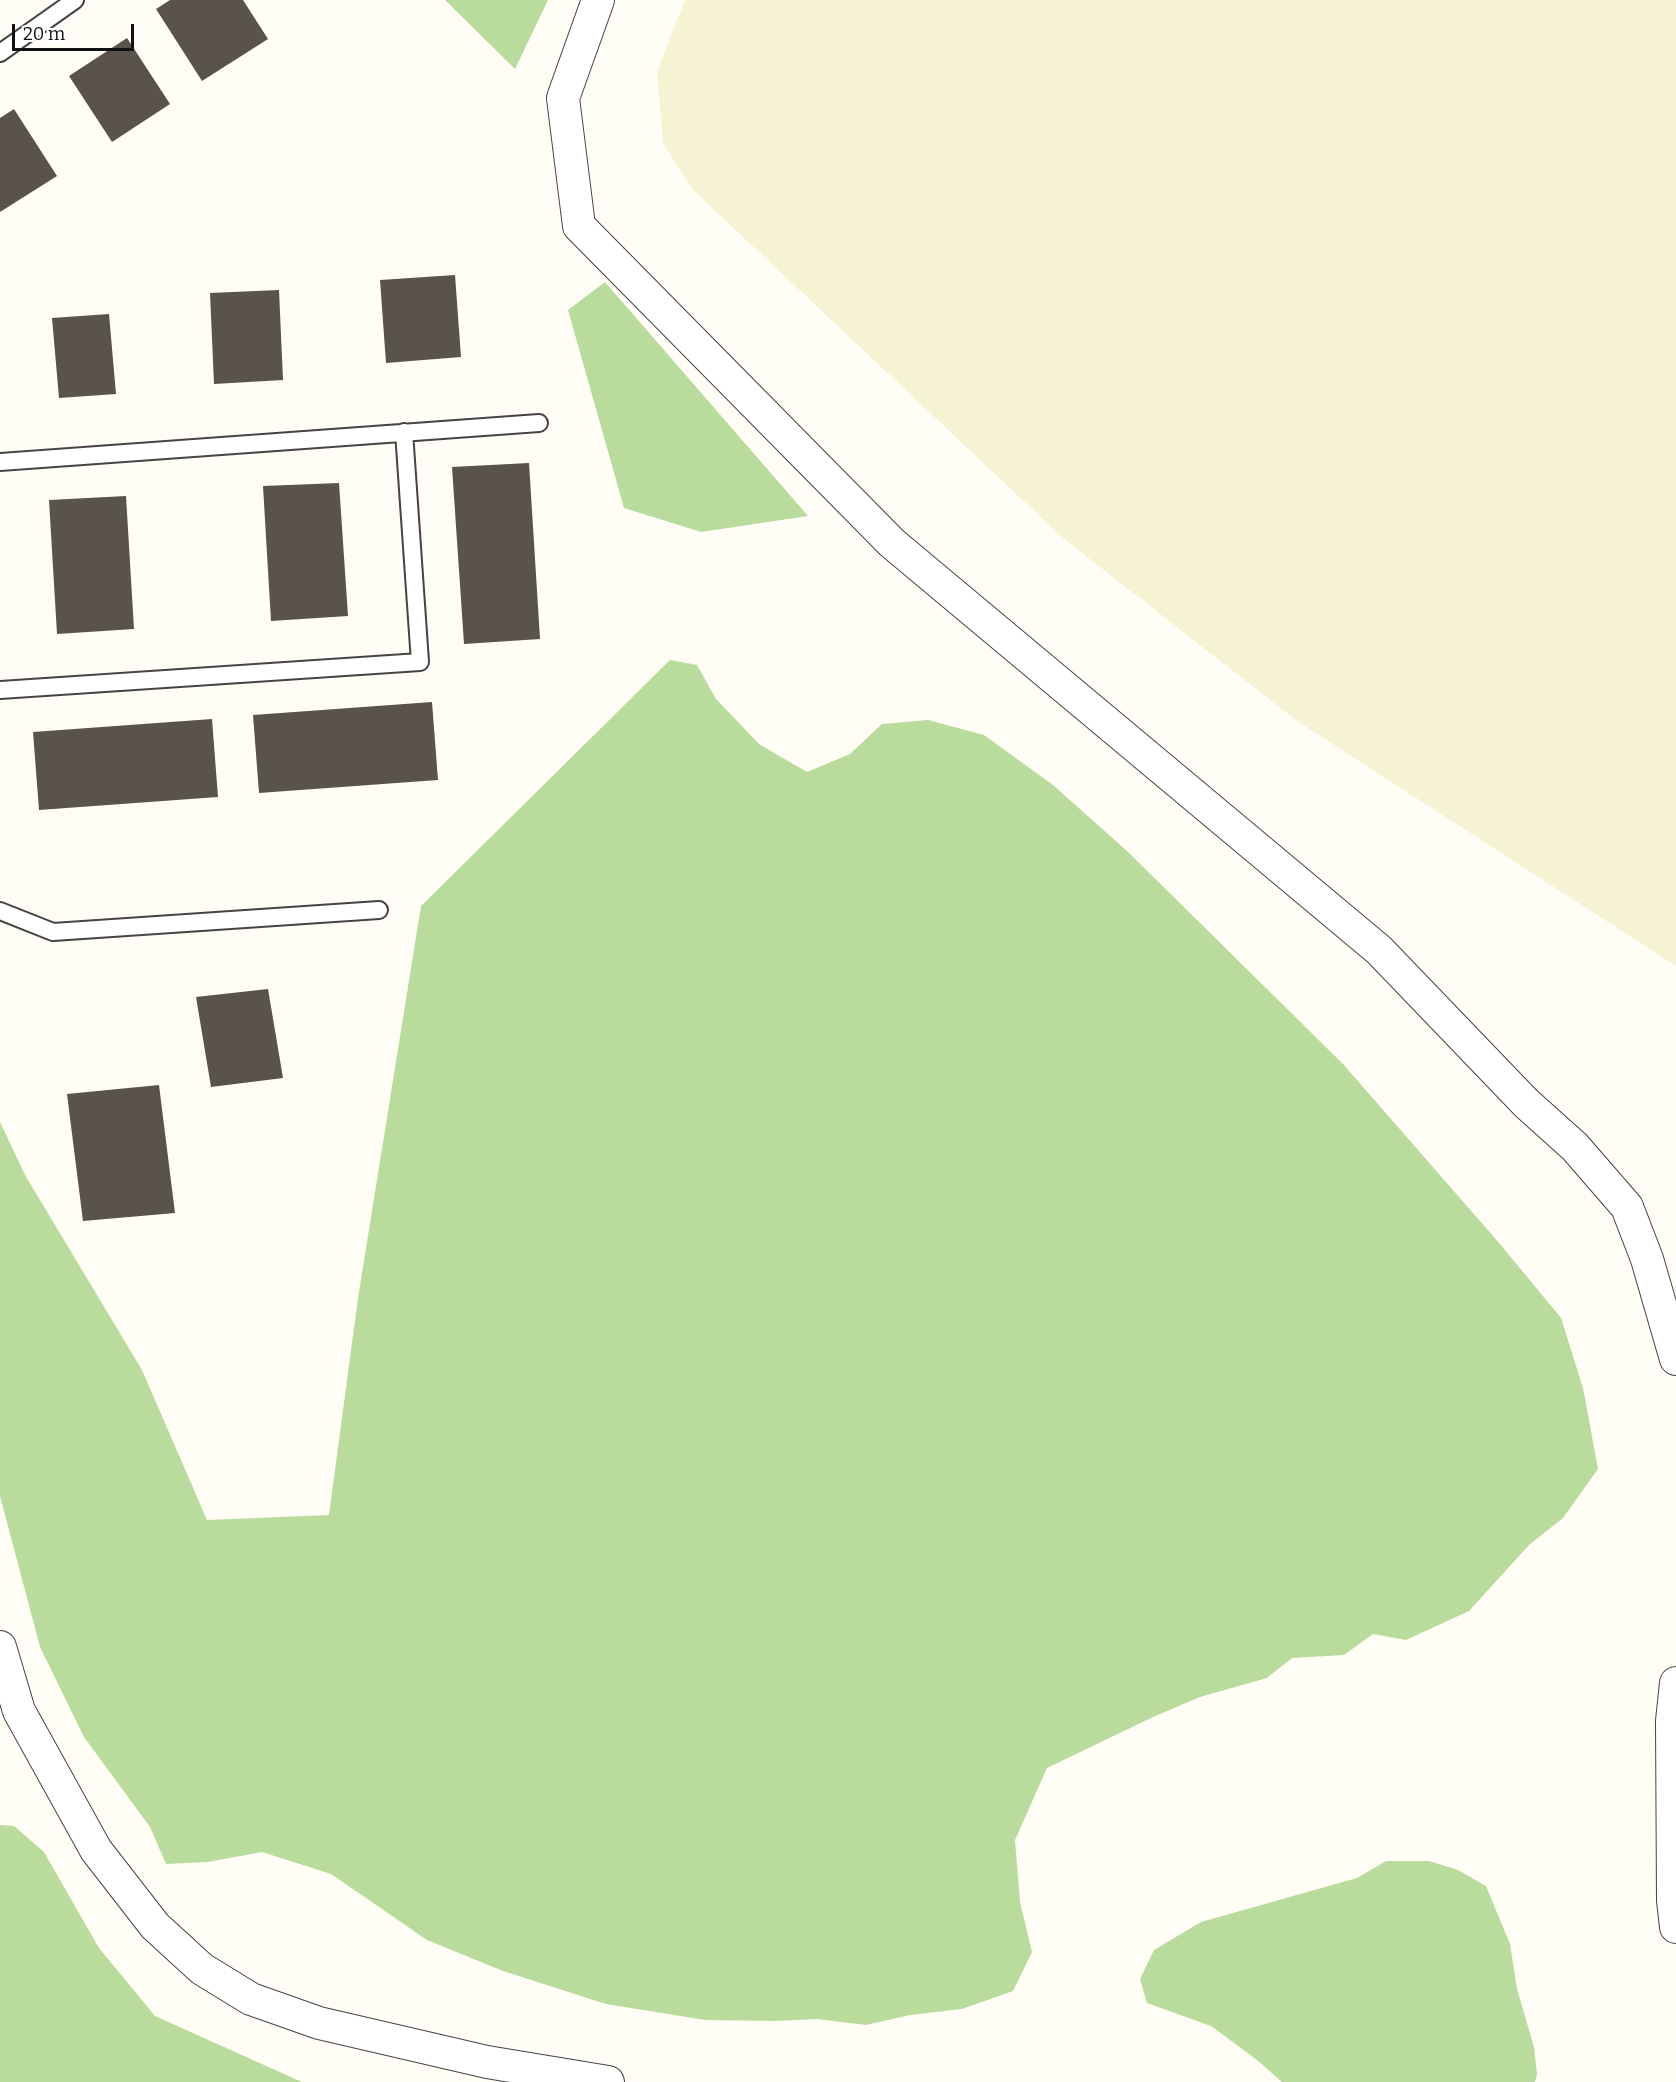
<!DOCTYPE html>
<html>
<head>
<meta charset="utf-8">
<style>
	body { margin:0 }
	#map { position:relative; width:1676px; height:2082px; overflow:hidden; background:#fffdf5; font-family:Bitter,serif }
	canvas { display:block }
	.scale { position:absolute; left:12px; top:24px; width:122px; height:27px; box-sizing:border-box; border:3px solid #111; border-top:0; padding-left:8px; font-size:18px; line-height:21px; white-space:nowrap; color:#111; -webkit-text-stroke:4px #fff; paint-order:stroke }
</style>
</head>
<body>
<div id="map">
<canvas width="1676" height="2082"></canvas>
<div class="scale">20 m</div>
</div>
<script>
const ctx = document.querySelector('canvas').getContext('2d');
ctx.lineJoin = 'round';
function fill(path, color) {
  ctx.fillStyle = color;
  ctx.fill(path, 'evenodd');
}
function stroke(path, color, width, dash) {
  ctx.strokeStyle = color;
  ctx.lineWidth = width;
  ctx.lineCap = dash ? 'butt' : 'round';
  ctx.setLineDash(dash || []);
  ctx.stroke(path);
}
fill(new Path2D(`
	M685,0h991v966l-379,-245 -233,-182 -372,-350 -29,-46 -6,-72z`), '#f6f3d4');
fill(new Path2D(`
	M445,0h103l-33,69z
	M605,282l203,234 -107,16 -77,-24 -56,-198z
	M670,660l27,5 19,34 43,45 48,28 43,-18 32,-30 46,-4 56,15 69,50 74,66 216,213 157,180 61,74 22,70 15,81 -35,49 -34,27 -60,66 -63,29 -33,-6 -29,21 -52,3 -25,20 -67,19 -47,20 -106,51 -32,72 5,62 12,50 -19,39 -51,18 -52,6 -44,10 -49,-6 -42,2 -70,-1 -99,-16 -103,-33 -76,-31 -96,-66 -69,-22 -54,10 -42,2 -16,-37 -66,-90 -44,-90 -40,-151v-374l25,53 117,195 65,150 122,-5 29,-217 63,-392z
	M0,1825l14,1 30,26 55,96 56,68 147,66h-302z
	M1386,1861h43l29,9 28,16 24,58 7,45 17,58 3,27 -2,8h-253l-25,-22 -46,-34 -64,-23 -7,-24 14,-29 47,-28 156,-44z`), '#b9dc9c');
fill(new Path2D(`
	M170,0h73l25,39 -66,42 -46,-72z
	M127,38l43,66 -58,38 -43,-66z
	M14,109l43,67 -57,36v-94z
	M455,275l6,82 -75,6 -6,-83z
	M279,290l4,90 -69,4 -4,-91z
	M109,314l7,80 -57,4 -7,-80z
	M529,463l11,176 -76,5 -12,-177z
	M339,483l9,133 -77,5 -8,-135z
	M126,496l8,133 -77,5 -8,-134z
	M432,702l6,78 -179,13 -6,-78z
	M212,719l6,78 -179,13 -6,-78z
	M268,989l15,89 -72,9 -15,-90z
	M159,1085l16,128 -92,8 -16,-127z`), '#5a524d');
const lane = new Path2D(`
	M0,53l75,-53
	M0,462l539,-39
	M0,690l420,-28 -16,-230
	M0,911l53,21 326,-22`);
const street = new Path2D(`
	M598,0l-35,98 16,128 313,317 487,407 147,153 49,44 52,60 20,52 29,100
	M0,1647l19,64 77,139 59,76 47,43 49,30 68,24 168,39 121,20
	M1676,1683l-4,38 1,179 3,27`);
stroke(lane, '#444', 20);
stroke(street, '#444', 34);
stroke(lane, '#fff', 16);
stroke(street, '#fff', 32);
</script>
</body>
</html>
